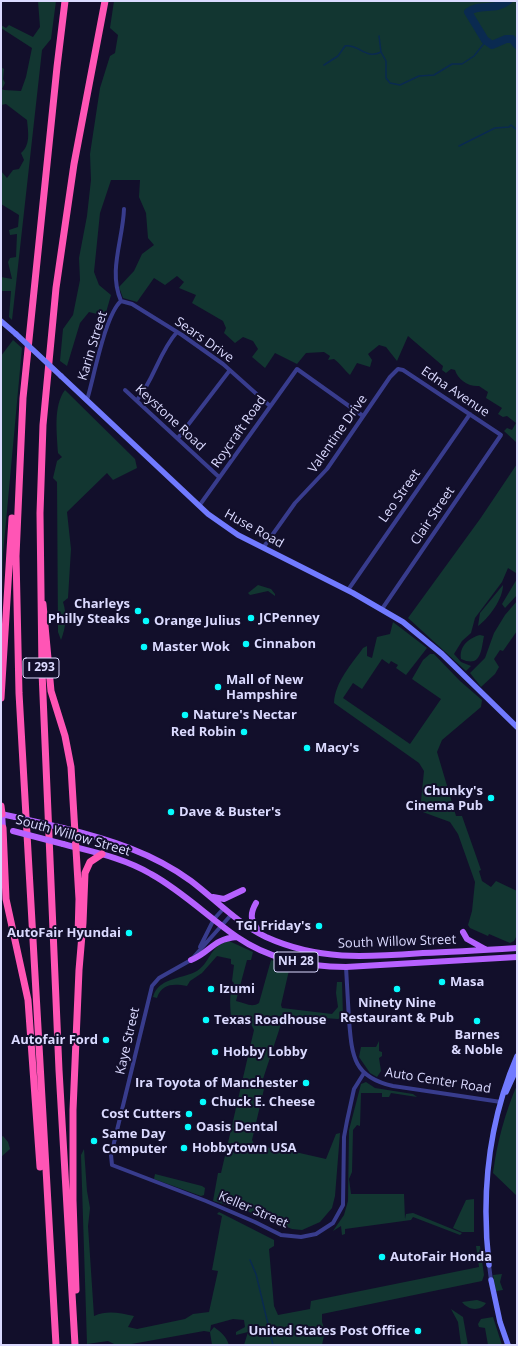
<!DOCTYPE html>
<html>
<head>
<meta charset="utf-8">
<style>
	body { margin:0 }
	#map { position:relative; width:518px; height:1346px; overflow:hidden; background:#120f2b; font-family:"Open Sans",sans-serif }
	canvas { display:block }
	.frame { position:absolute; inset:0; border:2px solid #dbdaff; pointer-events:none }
</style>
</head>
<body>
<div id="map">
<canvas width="518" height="1346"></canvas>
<div class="frame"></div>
</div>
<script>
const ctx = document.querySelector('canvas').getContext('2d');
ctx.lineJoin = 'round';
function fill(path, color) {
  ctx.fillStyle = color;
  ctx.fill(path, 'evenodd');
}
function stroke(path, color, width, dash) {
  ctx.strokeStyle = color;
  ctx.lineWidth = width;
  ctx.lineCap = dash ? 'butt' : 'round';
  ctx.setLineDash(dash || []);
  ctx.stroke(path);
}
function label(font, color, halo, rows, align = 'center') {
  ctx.font = font + ' "Open Sans",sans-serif';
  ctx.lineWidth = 4;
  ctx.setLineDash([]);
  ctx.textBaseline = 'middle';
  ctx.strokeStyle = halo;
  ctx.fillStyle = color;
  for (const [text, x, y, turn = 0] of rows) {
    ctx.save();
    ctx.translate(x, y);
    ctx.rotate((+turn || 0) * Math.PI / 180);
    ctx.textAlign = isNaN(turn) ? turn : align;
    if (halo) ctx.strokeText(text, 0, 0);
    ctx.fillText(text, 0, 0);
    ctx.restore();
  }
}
fill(new Path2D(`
	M38,1h18l-5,38 -9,11 -30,270 -3,-3 2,-26h-10v-14l11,2 -4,-17 2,-4 6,-1 1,-23 -7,1 -1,-5 9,-3 1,-12 -18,-11v-33l6,7 6,-8 6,-1 5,-9 -3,-7c10,-8 7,-22 6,-33l-21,-16 -5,1v-38l3,2 -1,10 2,4 -3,6 2,1 17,1 5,-14 6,-29 -31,-20v-3l5,3 3,-3 24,12 7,-10z
	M114,1h403v442l-13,-12 3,-3 5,2 4,-7 -9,-7 -4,1 -5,-3 4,-6 -16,-10 2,-6 -9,-6c-10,1 -21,-6 -24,-16l-4,-1 -5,4 -4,-3 1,-4 -35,-30 -11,25 -11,-14 -7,-2 -11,9 4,6 -2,7 -13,-4 -7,12c-6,-5 -9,-11 -16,-16l-6,1 2,-4 -6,-4 -18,1 -9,11 -22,-11 -10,15 -13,-11 6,-8 -5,-8 -10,-4 -8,6 -11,-10 2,-5 -3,-7 -31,-18 4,-8 -17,-7 5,-6 -7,-6 -12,9 -11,-7 -17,24 -14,-4 -4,-11 15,-16 8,-17 12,-9 -6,-7 -2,-25 -7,-16 1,-17h-29l-11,33 -6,59 5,13 12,10 -6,21 -16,-4 -9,11 -13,43 -7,-5 3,-32 10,-14 7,-35 -1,-22 8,-42 4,-36 -1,-26 10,-66 10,-32 5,-3 3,-18 -8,-7z
	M13,340l9,8 -19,206 -2,84v-282z
	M65,390l70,69 2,9 -24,12 -6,-7 -40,39 4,37 -3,49 -5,4c4,13 3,25 -2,38l-3,-8 -1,-150 -4,-4 4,-17 5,-4 -4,-4c-1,-20 -5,-47 7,-63z
	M517,464v107l-1,2 -8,-5 -6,14 -27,36 -4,15 -9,8 -8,13 7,8 10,4 -5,5 -58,-53 72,-99z
	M517,579v16l-12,13 -3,-4z
	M258,585l13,4 4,5v2l-7,-5 -18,4 -2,-2z
	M503,585c0,14 -14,33 -25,41l2,-13z
	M517,601v30l-14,20 -3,-1 -6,9 5,8 -4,7 -14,13 -11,-14 15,-15 9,-25 11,-18z
	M393,622l34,26 -21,27 -10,-7 2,-3 -7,-4 -2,3 -7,-5 -20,30 -9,-6 -10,15 67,46 31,-45 -29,-20 11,-19 7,-6h4l26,27 22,19 -1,7 -39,33 -5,12 19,64h6l19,54 -2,1 3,10 9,6 5,-6 21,10v44l-3,6 -4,2 -21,-9 -1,2 -18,-8 -2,-3 4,-14 3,-29 -17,-48 -8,-12 -30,-11 4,-40 -5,-8 -85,-60c1,-21 17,-38 29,-55l4,-2v10l5,2 5,-21 13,-3z
	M480,635l4,1c-3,15 -3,32 -23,23 -2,-13 8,-21 19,-24z
	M229,941l24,11 -2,8h-4l-11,41c9,2 16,7 23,2l12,-43 19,6 -9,39 1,3 50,6 6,-7 -2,-14 1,-11h5l1,35 -5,2 -54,-4 -23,70 3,4 -12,51 2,4 16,4 4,6 8,-5 44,10 10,-25 4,-1 -5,63 -3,12 -12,14 -18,8 -10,-1 -48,-19 -31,-9 5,-28h3l33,-143 -4,-8 -19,-7c-1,-9 -2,-24 3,-32l-2,-2 2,-16 -3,-1v-5l-14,-3 -15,17 -12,8 -3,5c-13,-2 -25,-3 -30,12l-4,-1c5,-19 28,-18 42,-25 16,-8 13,-26 34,-31z
	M379,1041v10l3,1v4l-3,2 2,13 -4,6 -7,-4 -11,-16 2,-10h15z
	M366,1082l9,6 38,6 4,3 -26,-4 -2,4h-7v-4h-21l-1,33 -3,-1 -4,5 -1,42 -3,7 2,15h53l1,25 1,-5 7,-1 49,20 -2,2 -47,-18 -2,3 -66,9v5l-3,1 -1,-9 -8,5 11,-16 4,-14 1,-71 12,-46z
	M517,1085v111l-24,-23c4,-31 12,-60 24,-88z
	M3,1136l5,6 2,7 -9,8v-20z
	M84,1149l3,42 3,17 -2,18 6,90c14,-6 25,-3 40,0l-6,11 9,2 48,-10 8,-5 16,-2 9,-41 -6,-1 10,-54 -5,-2 2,-2 55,28v6l-5,3 5,57 4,9 32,-6 1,-8 168,-34 -3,-21h4l4,29 -2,6 -160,33v8l3,9 -3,14h-78l4,-13 -12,3v-3l9,-5 -1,-7 -11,-1 -22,6 -1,7 4,-5c8,6 12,9 15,18h-17l-2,-13 -6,-1 -78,14h-10l-8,-4 -21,3 -6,-189z
	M155,1174l47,12 3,2 -1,7 -3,1 -47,-17z
	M474,1199v33h-12l-9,-4 13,-28z
	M502,1274l-2,8 3,8 -7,1 -3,-16z
	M477,1300l9,3c-6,9 -18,7 -24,-1z
	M451,1309l12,8 5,28h-7l-3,-23z
	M493,1317l9,28h-14l-3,-17 -6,-1 -1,-3 3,-5z`), '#123631');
stroke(new Path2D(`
	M379,36l2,16
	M324,65l14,-9 7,-10c14,-2 21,14 36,6l5,9v17l4,5 10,2 19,-9 15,-1 18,-11h10l12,-8 12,-15
	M459,146l36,-18 14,-1 2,-2 6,5
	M250,1260l6,14 17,71`), '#0a2a50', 1.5);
stroke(new Path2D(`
	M508,1c-12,10 -29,2 -40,11l17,28 7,5 14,-6h6l5,6`), '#0a2a50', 8);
stroke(new Path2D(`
	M121,301l11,3 50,31 41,29 47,42
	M121,301c-13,-30 2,-61 3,-92
	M125,390l94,87
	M87,400c7,-23 18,-85 34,-99
	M137,400c17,-20 22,-48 40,-68
	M178,438l52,-68
	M199,506l98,-137 66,47
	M263,548l32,-45 32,-34 63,-92 8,-8 5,1 98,65 -119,174
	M348,590l122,-176
	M231,915l-40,45 -32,18 -7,8 -41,169 1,10 94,36 49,21 26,13 20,2 15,-3 17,-11 10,-18 1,-68 3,-16 7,-32 10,-16
	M200,947l14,-28 10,-11
	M346,967c1,18 2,35 3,53 3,36 4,57 44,66l108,16
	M489,1265l2,15`), '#383c8d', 4);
stroke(new Path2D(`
	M1,321l15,13
	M61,376l147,138 30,21 115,58 50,29 39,32 75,73
	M506,1092l11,-24
	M489,1265c-8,-72 -1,-142 28,-209
	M491,1280l9,42 8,23`), '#717aff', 5.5);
stroke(new Path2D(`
	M1,814l14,3
	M2,814l1,14
	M63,828c45,11 90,25 128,53 25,19 46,42 75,56 53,24 101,20 157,16 32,-1 63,-3 94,-5
	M63,844c30,8 61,14 88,30 31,17 57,43 86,63 32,22 71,30 109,30l171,-10
	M213,897l11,2 19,-9
	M256,903c-7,12 -5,19 4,29
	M463,932l4,7 18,10
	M191,960c20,-8 21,-21 46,-23`), '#b661ff', 6);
stroke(new Path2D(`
	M43,604l8,87 14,45 6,31 8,132 -1,37
	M1,698l11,-180
	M1,806l1,8
	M3,828l3,71 22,101 12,167
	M76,1290l-3,-90v-90l6,-140 4,-47 2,-50 5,-11 12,-8
	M56,1345l-37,-652 -3,-137 7,-158 34,-331 8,-66
	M75,1345l-16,-275 -17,-398 -2,-159 3,-88 13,-137 18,-124 31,-163`), '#ff55b5', 7);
stroke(new Path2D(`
	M16,334l45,42`), '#717aff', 5.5);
stroke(new Path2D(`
	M15,817l48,11
	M13,831l50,13`), '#b661ff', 6);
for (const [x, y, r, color] of [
	[138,611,4,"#06fcff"],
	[251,618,4,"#06fcff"],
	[146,621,4,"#06fcff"],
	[246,644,4,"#06fcff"],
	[144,647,4,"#06fcff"],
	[218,687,4,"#06fcff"],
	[185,715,4,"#06fcff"],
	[244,732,4,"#06fcff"],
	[307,748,4,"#06fcff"],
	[491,798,4,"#06fcff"],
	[171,812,4,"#06fcff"],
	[319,926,4,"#06fcff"],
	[129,933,4,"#06fcff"],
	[442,982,4,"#06fcff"],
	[211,989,4,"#06fcff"],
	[397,989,4,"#06fcff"],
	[206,1020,4,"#06fcff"],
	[477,1021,4,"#06fcff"],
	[106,1040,4,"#06fcff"],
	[215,1052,4,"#06fcff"],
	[306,1083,4,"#06fcff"],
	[203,1102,4,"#06fcff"],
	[189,1114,4,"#06fcff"],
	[188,1127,4,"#06fcff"],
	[94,1141,4,"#06fcff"],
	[184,1148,4,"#06fcff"],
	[382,1257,4,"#06fcff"],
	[418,1331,4,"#06fcff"]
]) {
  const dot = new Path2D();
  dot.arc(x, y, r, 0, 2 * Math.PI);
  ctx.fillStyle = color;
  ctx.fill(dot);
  stroke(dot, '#120f2b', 1.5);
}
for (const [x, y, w] of [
	[41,668,36],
	[296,962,44]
]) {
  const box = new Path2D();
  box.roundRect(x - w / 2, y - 10, w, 20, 3);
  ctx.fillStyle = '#120f2b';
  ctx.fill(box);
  stroke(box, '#dbdaff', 1);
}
label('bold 12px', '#dbdaff', null, [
	["I 293",41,668],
	["NH 28",296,962]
]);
label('13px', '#dbdaff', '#120f2b', [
	["Sears Drive",204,340,35],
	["Karin Street",93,346,-73],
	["Edna Avenue",455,392,34],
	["Keystone Road",170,418,43],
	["Roycraft Road",239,432,-55],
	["Valentine Drive",338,434,-55],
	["Leo Street",400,496,-55],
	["Clair Street",433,516,-56],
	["Huse Road",254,529,29],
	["South Willow Street",73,836,16],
	["South Willow Street",397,942,-2],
	["Kaye Street",128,1041,-77],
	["Auto Center Road",438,1081,9],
	["Keller Street",253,1210,23]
]);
label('bold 13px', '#dbdaff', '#120f2b', [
	["Charleys",130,604,"right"],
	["Philly Steaks",130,619,"right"],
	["JCPenney",259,618],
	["Orange Julius",154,621],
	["Cinnabon",254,644],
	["Master Wok",152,647],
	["Mall of New",226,680],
	["Hampshire",226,695],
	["Nature's Nectar",193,715],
	["Red Robin",236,732,"right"],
	["Macy's",315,748],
	["Chunky's",483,791,"right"],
	["Cinema Pub",483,806,"right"],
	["Dave & Buster's",179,812],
	["TGI Friday's",311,926,"right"],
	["AutoFair Hyundai",121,933,"right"],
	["Masa",450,982],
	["Izumi",219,989],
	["Ninety Nine",397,1003,"center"],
	["Restaurant & Pub",397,1018,"center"],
	["Texas Roadhouse",214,1020],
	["Barnes",477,1035,"center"],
	["& Noble",477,1050,"center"],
	["Autofair Ford",98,1040,"right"],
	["Hobby Lobby",223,1052],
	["Ira Toyota of Manchester",298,1083,"right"],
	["Chuck E. Cheese",211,1102],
	["Cost Cutters",181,1114,"right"],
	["Oasis Dental",196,1127],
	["Same Day",102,1134],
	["Computer",102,1149],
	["Hobbytown USA",192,1148],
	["AutoFair Honda",390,1257],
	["United States Post Office",410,1331,"right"]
], 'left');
</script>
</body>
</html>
